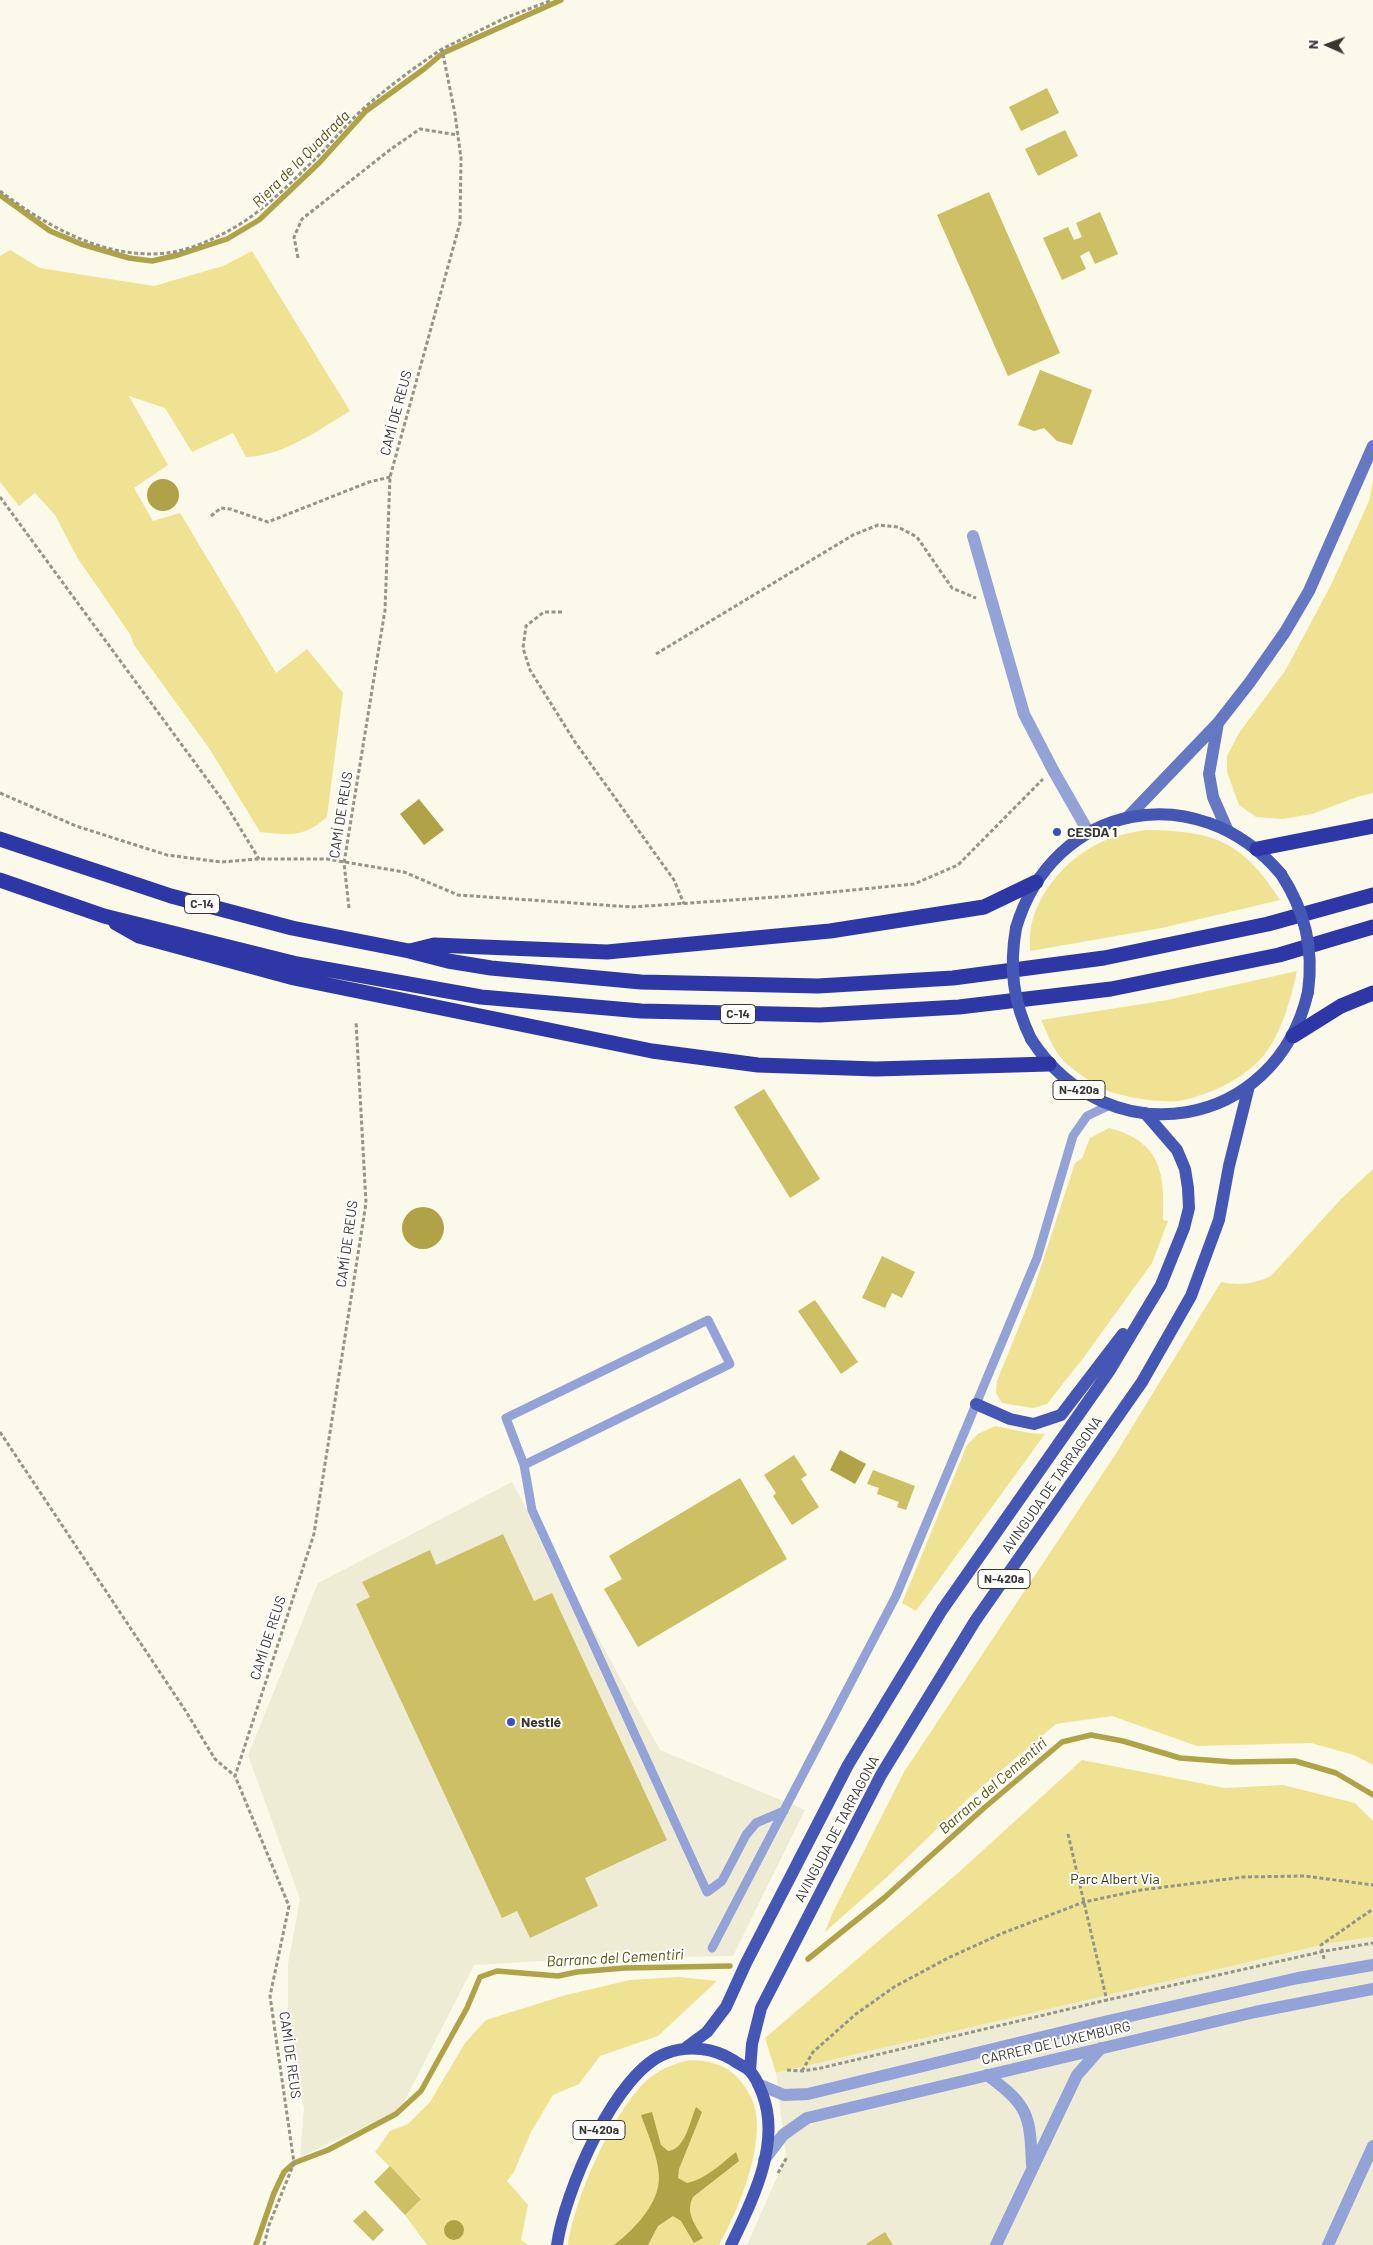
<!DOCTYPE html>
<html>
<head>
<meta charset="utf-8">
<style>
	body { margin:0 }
	#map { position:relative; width:1373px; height:2245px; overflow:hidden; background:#fbf9e9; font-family:Barlow,sans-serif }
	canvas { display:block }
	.north { position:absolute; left:1303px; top:20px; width:50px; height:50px; -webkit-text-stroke:4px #fff; paint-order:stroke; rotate:272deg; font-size:14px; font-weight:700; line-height:20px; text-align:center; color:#373630 }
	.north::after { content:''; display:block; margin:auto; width:18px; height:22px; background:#373630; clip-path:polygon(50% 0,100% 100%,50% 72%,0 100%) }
</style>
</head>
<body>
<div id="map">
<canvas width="1373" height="2245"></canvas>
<div class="north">N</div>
</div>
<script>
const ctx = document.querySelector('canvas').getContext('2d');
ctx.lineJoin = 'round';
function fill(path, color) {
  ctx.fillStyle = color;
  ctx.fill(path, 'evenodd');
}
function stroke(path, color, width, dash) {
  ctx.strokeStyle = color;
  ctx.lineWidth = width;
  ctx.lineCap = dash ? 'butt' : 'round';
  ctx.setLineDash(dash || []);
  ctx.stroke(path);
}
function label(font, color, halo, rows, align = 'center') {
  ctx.font = font + ' Barlow,sans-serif';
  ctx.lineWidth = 4;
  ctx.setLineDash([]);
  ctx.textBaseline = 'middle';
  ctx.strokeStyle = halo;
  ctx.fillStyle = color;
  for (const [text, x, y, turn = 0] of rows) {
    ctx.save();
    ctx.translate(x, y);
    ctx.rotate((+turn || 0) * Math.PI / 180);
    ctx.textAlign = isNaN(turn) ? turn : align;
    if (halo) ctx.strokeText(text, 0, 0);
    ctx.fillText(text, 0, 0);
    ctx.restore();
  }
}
fill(new Path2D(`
	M512,1482l148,268 145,60 -72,146 -135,2 -124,7 -74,145 -100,47 4,-49 -16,-67v-77l12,-65 -52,-144 70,-172z
	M1373,1937v308h-626l39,-88 -10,-84 550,-129z`), '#efecd6');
fill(new Path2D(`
	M10,250l30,18 114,18 69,-20 29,-15 98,160c-32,19 -66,45 -104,46l-13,-24 -41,19 -27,-44 -36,-12 39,69 -34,23 19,33 27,-8 96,160 31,-24 36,44 -16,124c-24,21 -37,18 -67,15l-51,-84 -75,-103 -4,-11 -52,-75 -23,-44 -20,-22 -16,13 -19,-24v-226z
	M1373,481v312l-13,3 -48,18 -29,5 -27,-2 -17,-12 -12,-33v-16l12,-23 46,-62 46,-86 38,-84z
	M1145,830c68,1 97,10 135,70l-118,28 -132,23c0,-8 -1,-16 1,-24 8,-40 42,-75 80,-89 11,-4 23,-6 34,-8z
	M1297,971c-6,28 -15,61 -33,84 -19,24 -57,41 -86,46 -17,2 -57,-4 -72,-11 -14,-7 -39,-23 -48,-36 -7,-10 -12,-24 -17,-34l126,-20z
	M1109,1128c52,14 56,44 54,92l5,1 -16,42 -68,94 -37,47 -14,4 -31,-5 -6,-10 1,-12 34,-84 44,-134 7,-5 8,-20z
	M1373,1169v596l-19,-10 -43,-12 -114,3 -85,-30 -56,8 -86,73 -83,80 -62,55 7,-18 72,-142 211,-317 106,-173c17,4 34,2 50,-6l70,-77z
	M995,1426l34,7 16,1 -129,177 -14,-8 65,-158 11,-11z
	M1082,1760l143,28 58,-3 72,18 18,18v116l-47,7 -550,129 -11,-35 193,-165z
	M679,1977l38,4 -59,55 -58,20 -21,28 -26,11 -22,37 -17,40 -7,9 21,24 -7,35 7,5h-101l-22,-30 16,-17 -46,-46 15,-21 18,-7 22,-22 35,-59 21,-23 80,-25 64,-15z
	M690,2060c18,0 37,5 49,19 8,10 15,21 17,34 6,39 -18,98 -37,132h-151c6,-46 43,-128 75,-161 14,-14 29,-20 47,-24z`), '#efe393');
fill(new Path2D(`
	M147 495a16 16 0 1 1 32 0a16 16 0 1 1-32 0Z
	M419,799l25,31 -20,15 -24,-31z
	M402 1228a21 21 0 1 1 42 0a21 21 0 1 1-42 0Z
	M840,1450l26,14 -11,20 -25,-14z
	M696,2107l6,5 -23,57 -1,9 9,5c19,-4 34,-19 49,-31l3,9 -46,36c-8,16 2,27 10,41l-9,5 -13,-22 -8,-5 -15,10 -10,19h-34c18,-14 39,-35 44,-58 5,-20 -10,-52 -17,-72l11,-3 9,33 7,6c17,-1 22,-30 28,-44z
	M444 2230a10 10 0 1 1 20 0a10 10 0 1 1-20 0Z`), '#b0a347');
stroke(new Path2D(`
	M0,195l50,36 31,13 48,14 23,3 26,-6 49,-16 32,-19 60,-57 47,-52 58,-42 19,-16 118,-53
	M808,1959l76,-61 100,-90 78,-66 29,-7 32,6 57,17 53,4 62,-1 41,12 37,22
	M256,2245l18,-52 10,-21 10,-9 34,-13 68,-36 25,-23 46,-83 13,-31 17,-6 61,5 19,-4 47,-4 106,-2`), '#b0a347', 5.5);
fill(new Path2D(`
	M1047,88l12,25 -38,18 -12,-24z
	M1065,130l13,26 -40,20 -13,-27z
	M989,192l71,161 -52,23 -71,-161z
	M1100,212l18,42 -23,10 -6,-13 -9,5 6,13 -24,11 -19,-42 25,-11 6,13 8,-3 -6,-14z
	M1040,370l52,20 -20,55 -15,-4 -13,-13 -10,3 -16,-6z
	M764,1089l56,90 -30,19 -56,-91z
	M882,1256l33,16 -13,26 -10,-5 -7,15 -23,-10z
	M815,1300l43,62 -17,12 -43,-63z
	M794,1455l13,20 -6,4 18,28 -27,18 -19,-29 3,-3 -12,-18z
	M873,1470l42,16 -9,24 -9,-3 2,-5 -22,-8 2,-6 -12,-4z
	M740,1478l47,81 -149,88 -34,-58 18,-10 -13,-23z
	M503,1534l31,67 18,-8 115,247 -82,38 13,28 -68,32 -13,-27 -15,7 -146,-314 14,-7 -8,-15 68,-32 6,15z
	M390,2166l31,33 -16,16 -31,-33z
	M365,2210l19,20 -11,11 -20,-20z
	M885,2232l8,13h-26l-1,-1z`), '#ccbf64');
stroke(new Path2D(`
	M0,191c46,35 106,69 166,62 21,-2 46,-13 64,-23 31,-17 59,-45 84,-70 17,-16 32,-36 50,-52 24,-21 51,-41 78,-59
	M298,258l-4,-21 8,-18 89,-70 29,-20 38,6
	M0,497l226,308 33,54
	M211,516l10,-8 9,1 38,13 101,-40 21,-5
	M562,612h-18l-18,14 -3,22 7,22 45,72 99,138 10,24
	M656,654l197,-119 25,-10 20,2 19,10 35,51 24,10
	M0,793l76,33 91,29 54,7 38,-3h68l77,13 54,23 174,12 159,-11 123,-12 44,-19 85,-86
	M349,908l-5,-45 41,-253 5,-133 70,-254 1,-65 -6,-44 -13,-65 63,-31 47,-18
	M0,1432l185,278 30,49 20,17
	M1068,1834l39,167
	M1324,1959l-3,-14 52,-36
	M787,2070l15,1 19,-3 286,-68 218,-49 48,-8
	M802,2071l11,-19 43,-38 38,-27 54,-29 55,-25 81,-31 57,-12 103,-13 61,-1 68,9
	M778,2173l9,-16
	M264,2245l5,-20 25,-62 -24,-167 19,-90 -54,-130 79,-242 52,-331 -10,-182`), '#959489', 3, [4, 2.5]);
stroke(new Path2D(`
	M524,1465l206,-101 -22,-44 -202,98 18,47 8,45 175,382 15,-11 24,-46 10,-12 28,-12
	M712,1948l184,-352 141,-338 36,-122 14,-20 23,-11`), '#94a3d7', 9);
stroke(new Path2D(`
	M973,536l51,178 29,56 36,63
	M987,2075c42,31 43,40 45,90
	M758,2084l26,11 24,-1 296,-72 194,-44 75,-13
	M764,2160l19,-25 24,-17 448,-106 118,-23
	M996,2245l81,-170 24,-27
	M1328,2245l45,-99`), '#94a3d7', 12);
stroke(new Path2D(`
	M1218,723l-9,51 4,23 14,32
	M1127,818l91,-95 32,-41 35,-50 24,-41 64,-145`), '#6578c4', 12);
stroke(new Path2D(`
	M1016,928c37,-125 181,-153 265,-54
	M1031,1039c77,119 245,92 277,-47
	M976,1404l34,15 24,5 27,-9 62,-81
	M684,2049l23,-17 19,-25 20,-44 102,-198 94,-155 168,-240 51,-85 23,-57 5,-20 -1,-20 -3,-19 -8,-19 -32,-37
	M750,2071l2,-27 9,-36 120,-233 94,-154 167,-239 49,-86 28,-76 10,-54 20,-80
	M557,2245c7,-51 58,-174 110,-192 22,-8 47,-5 66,7 5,4 11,6 16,10 6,6 10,15 13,23 20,50 -10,108 -31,152`), '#4557b4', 12);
stroke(new Path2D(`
	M0,839l171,57 121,32 117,23 39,10 43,7 150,14 177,4 135,-8 151,-20 164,-34 105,-29
	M1257,849l116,-23
	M0,880l104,36 193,48 184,33 160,14 179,4 139,-8 152,-18 168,-34 94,-28
	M116,923l23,13 155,42 358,73 106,14 118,4 173,-5
	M410,951l24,-6 173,7 223,-21 154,-24 52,-25
	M1293,1036l48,-30 32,-13`), '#2d38a6', 15);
stroke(new Path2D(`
	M1281,874c24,37 33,74 27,118
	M1016,928c-7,40 -3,74 15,111`), '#4557b4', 12);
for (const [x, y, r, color] of [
	[1057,832,5,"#3e4ec2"],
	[511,1722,5,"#3e4ec2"]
]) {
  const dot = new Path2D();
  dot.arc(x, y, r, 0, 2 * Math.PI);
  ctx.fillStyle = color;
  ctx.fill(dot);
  stroke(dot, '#fff', 2);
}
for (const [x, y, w] of [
	[202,904,35],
	[738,1014,35],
	[1079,1090,52],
	[1004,1579,52],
	[599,2130,52]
]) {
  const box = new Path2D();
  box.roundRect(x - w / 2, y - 9.5, w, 19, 4);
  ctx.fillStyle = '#fff';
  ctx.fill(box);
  stroke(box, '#373630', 1);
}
label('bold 12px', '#373630', null, [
	["C-14",202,904],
	["C-14",738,1014],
	["N-420a",1079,1090],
	["N-420a",1004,1579],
	["N-420a",599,2130]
]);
label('14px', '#373630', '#fff', [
	["CAMÍ DE REUS",396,413,-75],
	["CAMÍ DE REUS",341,815,-81],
	["CAMÍ DE REUS",347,1244,-82],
	["AVINGUDA DE TARRAGONA",1052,1485,-55],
	["CAMÍ DE REUS",268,1638,-72],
	["AVINGUDA DE TARRAGONA",837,1829,-62],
	["CARRER DE LUXEMBURG",1056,2043,-13],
	["CAMÍ DE REUS",290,2055,82]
]);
label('bold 14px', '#373630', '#fff', [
	["CESDA 1",1067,832],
	["Nestlé",521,1722]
], 'left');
label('14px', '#373108', '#fff', [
	["Parc Albert Via",1115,1879]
]);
label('italic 15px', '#5a5108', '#fff', [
	["Riera de la Quadrada",301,159,-45],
	["Barranc del Cementiri",993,1786,-41],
	["Barranc del Cementiri",615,1958,-3]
]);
</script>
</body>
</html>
